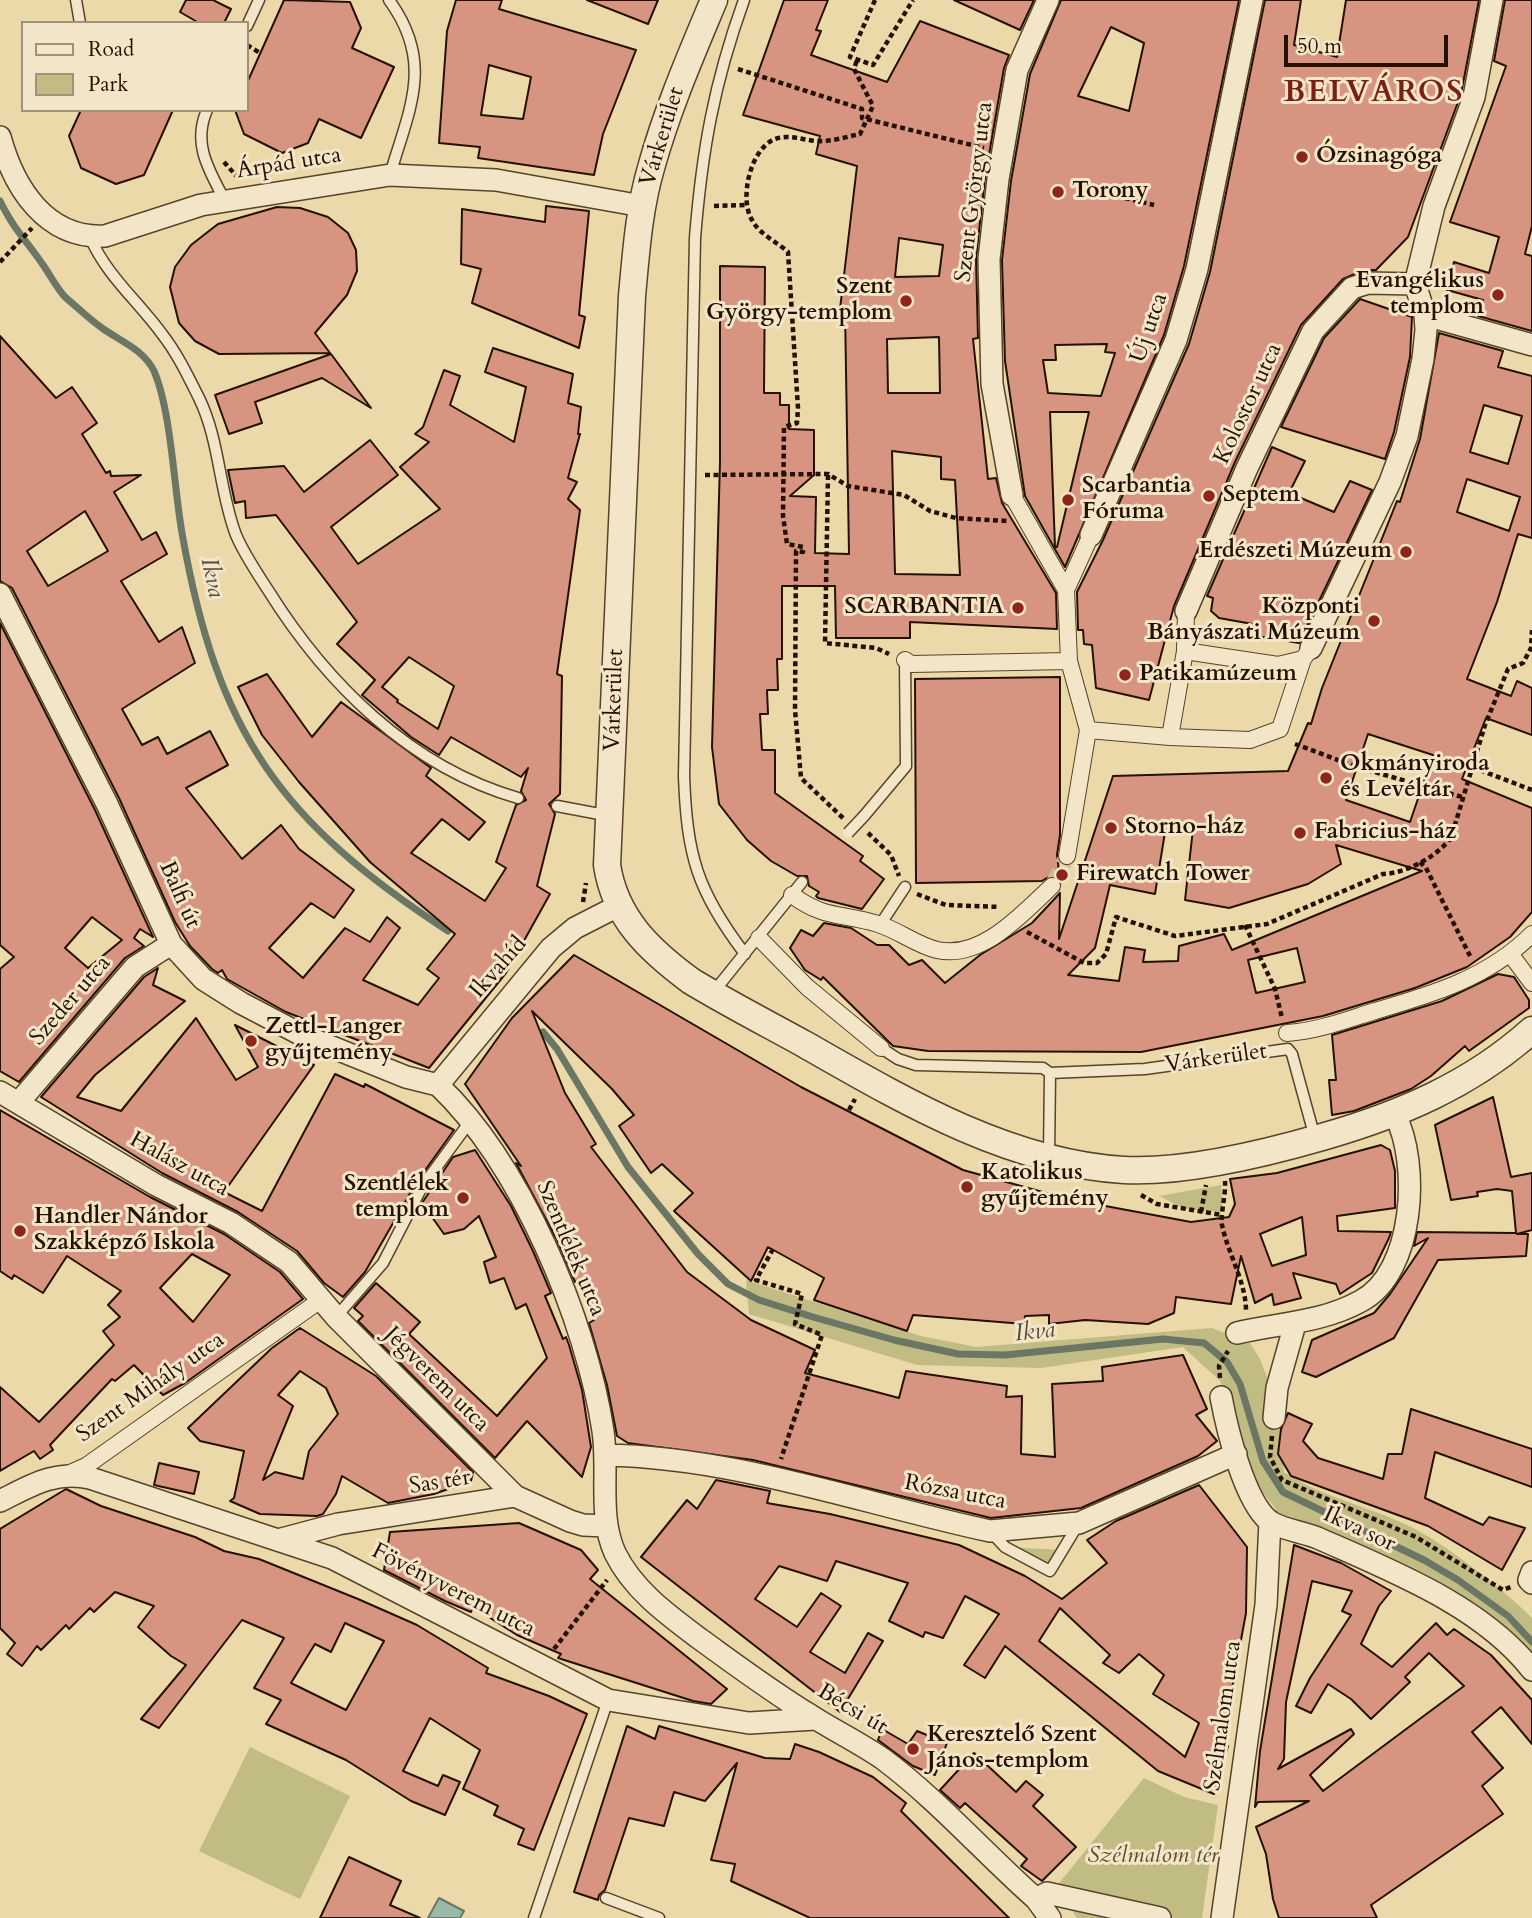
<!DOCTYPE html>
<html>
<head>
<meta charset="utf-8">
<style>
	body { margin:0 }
	#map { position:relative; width:1532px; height:1918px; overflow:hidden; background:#ecd9aa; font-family:Cardo,serif }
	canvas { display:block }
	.legend { position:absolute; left:21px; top:21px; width:228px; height:91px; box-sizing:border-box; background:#f3e6c8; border:2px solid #a19178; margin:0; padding:9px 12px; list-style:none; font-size:21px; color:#251100 }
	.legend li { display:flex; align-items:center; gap:14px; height:35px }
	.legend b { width:35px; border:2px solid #a19178 }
	.scale { position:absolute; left:1284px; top:35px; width:164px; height:32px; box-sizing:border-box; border:4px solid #251100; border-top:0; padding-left:9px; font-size:21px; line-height:24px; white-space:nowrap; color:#251100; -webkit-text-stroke:5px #f3e6c8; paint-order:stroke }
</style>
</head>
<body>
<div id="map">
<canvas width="1532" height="1918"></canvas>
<ul class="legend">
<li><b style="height:9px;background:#f3e6c8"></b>Road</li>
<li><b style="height:19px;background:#c0bc83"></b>Park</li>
</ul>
<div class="scale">50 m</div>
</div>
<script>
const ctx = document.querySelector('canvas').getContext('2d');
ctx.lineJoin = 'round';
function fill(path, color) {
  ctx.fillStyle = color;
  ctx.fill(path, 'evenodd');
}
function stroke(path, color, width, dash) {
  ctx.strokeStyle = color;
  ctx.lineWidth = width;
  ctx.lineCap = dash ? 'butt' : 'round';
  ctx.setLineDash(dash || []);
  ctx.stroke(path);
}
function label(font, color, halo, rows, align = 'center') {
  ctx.font = font + ' Cardo,serif';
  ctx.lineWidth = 6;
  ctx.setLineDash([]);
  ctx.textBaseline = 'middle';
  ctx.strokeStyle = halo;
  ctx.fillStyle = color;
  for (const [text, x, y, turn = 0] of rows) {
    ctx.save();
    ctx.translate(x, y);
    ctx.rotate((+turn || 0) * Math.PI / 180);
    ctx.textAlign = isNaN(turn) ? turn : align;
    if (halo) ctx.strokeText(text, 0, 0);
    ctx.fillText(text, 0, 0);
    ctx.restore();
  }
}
fill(new Path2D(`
	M1221,1185l2,27 -38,-3 -26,-13z
	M746,1280l175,56 55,11 236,-19 38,15 10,16 28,72 -6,18 2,23c41,27 90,35 133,58 33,18 89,61 115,88v39l-250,-140 -33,-42 -11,-51 -18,-43 -37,-34 -142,21 -124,-3 -168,-51z
	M1005,1547l59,3 -14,21z
	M250,1747l100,49 -50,103 -101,-48z
	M1144,1778l40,19 34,8 -16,113h-125l-21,-31z`), '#c0bc83');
const water = new Path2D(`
	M439,1898l25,13 -4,7h-32z`);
fill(water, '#99baa9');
stroke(water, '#6b7665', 2);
stroke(new Path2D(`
	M0,201c13,27 25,38 41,61 8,11 15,25 24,35 12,10 24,22 37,31 18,13 41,21 52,43 17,39 20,117 28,162 35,199 97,288 266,398
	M543,1032l14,17 71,118 70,87 30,30 31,16 54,17 81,23 64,14 47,1 158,-16 41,4 23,19 13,22 23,77 20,31 141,68 34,20 50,36 24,26`), '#6b7665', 7);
const building = new Path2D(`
	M186,0h27l18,9 -7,14h-25l-19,-11z
	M284,0l66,2 11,26 -9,20 42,19 -33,71 -42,-19 -11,24 -26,10 -38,-19 -9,-24h12v-27z
	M456,0h46l-3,9 137,41 -33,84 -9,41 -116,-17 2,-11 -41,-4 8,-112zM489,65l42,12 -8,42 -42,-4z
	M587,0h71l-10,24z
	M784,0h44l-12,30 5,1 -10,24 76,27 33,-61 89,34 -5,13 -19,110 -9,80 2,80 -5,1 15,140 8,-1 6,25 54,90 1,36 -147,-7v16h-74l-1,-52h-53v73h-5l1,31h-11l1,24h-8l2,36h13v43l88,63 -3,5 24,18 -22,30 -44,-11 -2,-2 3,-4 -10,-6 -2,-10h-10l-26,-15 -24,-21 -28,-36 -7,-57 8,-285v-196l45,1 -1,126h16v12h9v24l25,1v45l-24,21 26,1 -1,56 34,1 -4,-245h-5l17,-143 -41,-12 4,-18 -77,-21zM899,238l44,7 -4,31 -44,1zM939,337l1,56h-52l-1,-54zM892,451l49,6v22l14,1 5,95 -65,-1z
	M954,0h80l-14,30z
	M1061,0h178l-55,266 -20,69 -99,232 -40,-71 -20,-135 -3,-101 9,-79 19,-107zM1111,27l33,16 -15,68 -51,-15zM1107,344l-2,8 10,1 -14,43 -53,-3 -5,-33h13l-1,-15zM1050,412h39l-32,135h-2z
	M1265,0h36l-7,45 43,12 9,-57h133l-18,94 -53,143 -32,33h-12l-21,9 -42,46 -66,137 -61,144 -25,94 -53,-12 -4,-43 -8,-1 -1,-14h-5l-1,-38 26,-52 86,-196 21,-72z
	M1505,0h27v226l-7,28 7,2v75l-54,-15 5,-16 -36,-10 7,-28 35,11 10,-36 -49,-15 56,-156 -12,-5z
	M81,110h92l-29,65 -28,9 -35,-16 -12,-32z
	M546,206l43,5 -10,104 6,2 -6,31 -107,-45 9,-34 -20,-5 1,-55 83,13z
	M277,207l23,1 28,9 20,16 8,17 1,21 -10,24 -32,38 15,20 -111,1 -24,-13 -16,-18 -9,-36 5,-20 16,-22 27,-21z
	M1360,299l52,18 -2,40 -16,75 -9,27 -104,-32 43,-89z
	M1439,333l64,18 -5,16 34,9v162l-14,-4 -21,68 -30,77 44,17 6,-15 15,7v47l-46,-17 -24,61 70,29v104l-22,25 -43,30 -52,21 -92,28 -182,36 -213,-1 -35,-5 -70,-69 -2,3 -16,-10 -15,-22 11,-18 12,6 11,-13 27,5 26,17h12l20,20 13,-5 23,23 35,-28 52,-32 28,-30 -1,46 54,-163 175,-5 20,-48 3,1 11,-36 75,-187 3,1 20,-63zM1484,405l38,11 -14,48 -38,-12zM1467,479l53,18 -11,34 -52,-19zM1368,734l65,21 -23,67 -64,-22zM1166,826l27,3 -8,71 44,8 79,-24 33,-20 -5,-19 86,26 -190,79 -8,-16 -45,12 -1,15 -35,1 2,-12 -20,-3 -6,34 -51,-6 27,-27 15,-63 45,9zM1297,948l8,34 -49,11 -8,-33z
	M0,336l56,62 16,-11 25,36 -15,11 24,39 4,-2 1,5 30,-1 -27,17 28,48 14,-8 11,22 -46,27 38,61 23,-15 13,36 -73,46 20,36 16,-8 9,17 43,-23 18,34 -42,23 56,71 39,-34 18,24 55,41 -20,28 -23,-15 -42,45 34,30 42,-50 25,14 17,-25 13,11 -37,52 55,25 21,-27 -12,-9 28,-35 -85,-72 -71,-80 -37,-47 -24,-48 29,-13 45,63 29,-35 90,66 -5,8 59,46 -16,18 -27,-21 -31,34 74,48 21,-33 -10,-6 20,-57 10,-5 -5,-9 7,-23 -7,9 -70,-40 -12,18 -28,-18 -49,-42 13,-15 -38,-36 20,-22 -81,-107 -30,3 -1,-17 -10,2 -7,-33 56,-4 20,26 66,-52 28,35 -67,52 27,37 82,-55 -40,-42 29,-25 -14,-8 8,-7 21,-57 16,6 -10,29 64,37 12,-55 -41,-15 8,-24 80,26 -5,29 13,4 -3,27h2l-12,44 9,4 -9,17 12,11 -23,164 5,2 -2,118 -11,10 6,10 -18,72 13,8 -44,79 -77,95 -143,-56 -43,-24 -16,-9 -5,-9 -4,3 -6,-4 -22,-23 -15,-24 -56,-124 -107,-210 -12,-7zM85,511l23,40 -60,35 -21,-35zM409,657l45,29 -16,43 -41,-27 1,-2 -16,-13z
	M331,354l40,54 -49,-30 -67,24 7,21 -33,11 -14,-39z
	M1272,447l33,14 -16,32 45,19 16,-31 22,9 -73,153 -42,-7 1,-11 -39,-7 -8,-7 2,-13 -6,-2z
	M0,623l95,187 58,127 -13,-8 -6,9 10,8 -19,12 -106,124 -19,-11v-102l14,-12 -14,-12zM92,917l30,23 -34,28 -23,-20z
	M1060,677v158l-3,20 3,24 -10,-3 -8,5 -126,2 -1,-204z
	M574,955l227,132 162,83 105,29 123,23 38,-5 6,-13 -5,-25 47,-6 104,-28 9,5 5,21v37l-58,8 1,15 53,1 -2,6 -17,35 -32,21 -4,-10 -43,-11 8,25 -27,7 -2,-11 -17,9 -14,-47 -10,48 -55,-7 -2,16 -26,11 -63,-4 -36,4v-9l-24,1 -1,8 -111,-9 -6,16 -93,-31 10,-22 -56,-31 -17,34 -77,-70 19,-18 -31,-29 -11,9 -32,-47 15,-11 -22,-26 -80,-78 33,82 31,51 -5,3 96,125 64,48 64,30 -10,23 94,25 7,-27 101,15 -1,11 16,-1 -1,58 34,3 -3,-73 51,-3 -1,-14 81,-12 24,54 -11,6 21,26 -19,15 -117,52 -90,10 -238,-58 -125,-17 -11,-7 -10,-51 -18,-62 5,-3 -16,-39 -3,1 -18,-42 -41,-77 5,3 -56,-82 47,-66zM1302,1217l4,38 -34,11 -12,-32z
	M158,968l-5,17 32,16 -90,74 -18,22 44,14 75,-93 40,62 22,-13 -23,-42 79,40 -90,127 38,19 73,-137 29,13 1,-3 89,46 -38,53 -51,89 -22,25 -19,-14 -27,-32 -59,-39 -76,-39 -121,-76 103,-120z
	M1498,974l16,3 15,23v8l-60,43 -4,-5 -34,30 -20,13 -57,22 -22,4 -3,-35h7l-4,-45 110,-34z
	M1493,1097l18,80 21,-4v57l-15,4h11l-2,22 -88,4 -44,78 -78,39 -14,-5 10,-32 62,-27 16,-19 38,-56 -14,8 3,-14 99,1 -4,-42 -15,-2 -20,3 1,4 -27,4 -16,-75z
	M0,1110l150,87 74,37 56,38 23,27 -118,84 -22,12 -29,-30 -19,16 -3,-2 -62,66 3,5 -13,9 -6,-8 -34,20v-84l39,35 75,-77 -11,-14 17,-14 -12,-12 13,-14 -54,-35 -24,37 -29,-18 -2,4 -12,-8zM192,1254l38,21 -37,47 -33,-34z
	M475,1150l36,56 22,45 18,42 -6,3 18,43 3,-2 3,8 13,45 9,57 -9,30 -55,-56 -32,37 -137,-137 5,-5 -9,-8 22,-25 44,39 -11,12 88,82 50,-58 -21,-54 -10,5 -12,-31 -14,5 -6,-21 12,-5 -17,-41 -15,13 -20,5 -22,-31 31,-46z
	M300,1328l76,48 97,96 -2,9 -37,13 -46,9 -46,-27 -6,18 -13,20 -6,2 -57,-2 -30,-13 4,-3 10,-47 -44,-10 -12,-13 84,-80zM300,1371l26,17 12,26 -29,37 -6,28 -28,-7 -12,8 30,-74 -15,-11z
	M1411,1409l121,40v38l-97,-35 -10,46 58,27 6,-8 36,11 -23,42 -74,-44 -137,-50 -13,-22 3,-25 7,-16 24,11 -9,17 15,17 65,21 5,-25h14z
	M159,1463l40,9 -5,22 -40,-9z
	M716,1480l54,11 -3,12 63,11 129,31 66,31 37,23 45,-36 -20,-23 29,-19 83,-36 48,62 -1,66 -24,129 6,4 -14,48 -56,-23 -153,-125 -20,32 -21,-13 35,-51 -34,-18 -22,42 -18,-6 -2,5 -34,-16 19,-38 -72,-22 -9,20 -48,-15 -24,33 42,28 24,-34 20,13 -31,46 35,21 23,-40 15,8 -43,71 -199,-155 46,-57 10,9zM1060,1608l50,47 -7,8 16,10 20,-19 25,21 -11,19 46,29 -14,34 -146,-116z
	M66,1489l35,17 94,31 29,14 35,8 99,40 59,26 71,43 -2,5 63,23 38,18 -53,136 -16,-6 6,-15 -30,-14 4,-9 -35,-17 17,-39 -50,-32 -27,53 35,15 5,-11 17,7 -15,33 -34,-14 -65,-41 -80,-36 15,-24 -27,-12 30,-50 -42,-18 -83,108 -18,-9 45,-54 -15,-9 -33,-29 16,-21 -39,-14 -21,20 -4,-4 -21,21 -3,-4 -25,25 -4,-4 -15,20 -15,-12 8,-11 -15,-15v-99zM345,1623l39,18 -38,69 -55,-27 24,-39 16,8z
	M519,1523l62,27 17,20 -8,9 137,110 -16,15 -18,-3 -135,-43 3,-4 -44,-19 -44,-28 -2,5 -26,-11 -61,-31 6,-38z
	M1294,1545l47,18 50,28 -12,15 -18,38 31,23 44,-44 11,12 7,-6 37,26 41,45v44l-31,-37 -29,25 31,36 -21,18 21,28 -132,91 6,13h-98l-6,-19 -7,-45 -10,-27 53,-26 -51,1 -3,5 5,-56zM1312,1581l40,10 -10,20 9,4 -41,63 -14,28 15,7 17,-29 23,15 20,20 39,-37 -5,-5 24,-24 35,33 -141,105 -13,-16 44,-41 -3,-5 -73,40 6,-10 2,-57z
	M627,1726l28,13 4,-13 106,32 25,1 5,-15 24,8 54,25 33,26 -5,8 108,107h-199l-79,-37 4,-17 -24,-4 26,-97 -32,38 -31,-9 -10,34 -35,-8 -24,72 -6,5 -1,5 -24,-8z
	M882,1729l26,15 9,-13 30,12 -12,32 -22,-9 -35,-26z
	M974,1753l42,39 10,-11 17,14 -10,11 43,41 -34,34 -21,-15 6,-7 -62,-56 -5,5 -20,-18z
	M349,1857l52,24 -11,24 30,13h-100z`);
fill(building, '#d79581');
stroke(building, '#251100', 2);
stroke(new Path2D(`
	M1052,886l15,-30`), '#cebb90', 16, [16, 8]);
const service = new Path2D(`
	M76,0l4,23
	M389,0c46,63 20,109 1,175
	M744,0c-30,83 -42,151 -49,238l-11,538c3,80 13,115 61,178
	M247,26l12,-26
	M207,110c-15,34 2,60 18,91
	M90,237c16,38 48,64 72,97 15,19 26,42 37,64 21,43 20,93 37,137 8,19 21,38 32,55 58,93 142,177 250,208
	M557,806l53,10
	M864,816l42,-50 -1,-106
	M880,925l25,-38
	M712,994l90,-112
	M881,1048l17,11 18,6 127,3 7,5 95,-4 143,-20 4,5 23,84
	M1049,1157l1,-84
	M336,1317l47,-54 39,-76 49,-67
	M990,1531l15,16 45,24 29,-48
	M606,1898l53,20
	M534,1918l74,-218`);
const pedestrian = new Path2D(`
	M1012,495l54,95
	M1185,651l1,-40
	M905,660l6,4 158,-3
	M1088,730l-19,-69 -3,-71 25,-55
	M1170,737l80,3 30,-11 23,-70
	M1067,856l21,-126 82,7 15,-86 93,14 25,-6 8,-11
	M792,895c32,24 50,18 86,29 20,6 38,21 59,26 45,10 86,-37 115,-64
	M759,938l48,49 74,61
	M1511,955l21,28
	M1287,1033c31,-2 59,-13 88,-22 58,-17 113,-33 157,-77
	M70,1473l16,-7 236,-167`);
const minor = new Path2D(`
	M0,137c14,51 46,102 105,99l96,-31 189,-30 106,5 146,26
	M1425,315l107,30
	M1012,495l-20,-111 -3,-125 9,-80 19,-109 31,-70
	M1091,535l85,-195 21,-71 55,-269
	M0,594l107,210 64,140 32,35 38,24 61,32 104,42 32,8
	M1186,611l61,-143 66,-137 39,-43 16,-5 47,1
	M1311,648l79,-166 17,-46 16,-77 3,-29 -1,-15 -10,-31 19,-78 40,-109 18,-97
	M438,1085c83,79 148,234 165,346 6,40 -5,85 12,122 18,37 53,62 85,86 36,26 72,53 110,76 23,15 50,28 73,44 55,41 102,95 153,140l14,19
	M438,1085l113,-137 24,-20 43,-22
	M0,1092l156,93 75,38 58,39 47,55 179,179
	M19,1102l116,-135 36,-23
	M1237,1333c42,-10 84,-10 124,-32 54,-29 59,-138 34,-186
	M1221,1397c6,32 23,103 48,124 13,9 36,11 51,18 72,32 162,67 212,131
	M1274,1418l3,-30 18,-64
	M605,1455c130,2 259,49 385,76l89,-8 157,-69
	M0,1501c30,-15 55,-31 90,-23l242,80 276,142 141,23 66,-4
	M278,1540l60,-16 177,-28 55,25 13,4 24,1
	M1532,1572l-3,8 3,3
	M1036,1899l11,-6 113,25
	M1222,1918l44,-313 4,-84`);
const tertiary = new Path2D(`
	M714,0c-23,55 -47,110 -63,168 -12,41 -15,85 -19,128l-25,569c8,53 42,85 84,116 38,23 77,43 115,64 98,56 203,118 318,125 61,3 139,-16 198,-33 77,-22 149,-52 210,-107`);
stroke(service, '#57432a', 13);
stroke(pedestrian, '#57432a', 18);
stroke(minor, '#57432a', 24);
stroke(tertiary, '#57432a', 29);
stroke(new Path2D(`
	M875,0l-25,57 23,8 40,-65
	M247,45l13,8
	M738,69l124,40v9l122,30
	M224,162l15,17
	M1125,198l29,7
	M714,206l32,-1
	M0,262l32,-34
	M705,475l123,-1 20,12 56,9 26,16 26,7 52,3
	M828,475l-3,168 51,5 13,6
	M1295,744l62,23 105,30
	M1472,767l60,23
	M843,818l-42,-40 -6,-68 1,-159 7,1v-5l-16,-3 -4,-28 1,-89 13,-4 1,-15 -10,-156c-11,-10 -29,-18 -36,-32 -13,-21 -2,-71 23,-81 14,-5 27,1 42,2 13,1 29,-4 43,-7l13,-28 -19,-37 3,-9
	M868,833l23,22 8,21
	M1420,862l6,6 45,90
	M917,894l29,11 54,2
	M583,902l3,-19
	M1245,925l30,64 7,29
	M1027,932l57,31h13l9,-9 10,-37 59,19 92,-12 116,-50c24,-1 53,-17 68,-36l34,-113 23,-56 15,-6 8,-15 1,-18
	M849,1110l6,-11
	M1225,1181c1,14 -5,35 -3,44 6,29 24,57 24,86
	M1141,1195l16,9 65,11
	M1201,1212l5,-27
	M773,1249l-17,31 46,14 -7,30 27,11 -41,124
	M1220,1378l-1,-12 9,-15
	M1272,1436l-2,21 12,23 134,57 87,53 8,-3
	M554,1649l53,-69`), '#251100', 4.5, [5, 3.5]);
stroke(service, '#f3e6c8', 10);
stroke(pedestrian, '#f3e6c8', 16);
stroke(minor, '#f3e6c8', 21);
stroke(tertiary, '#f3e6c8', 26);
const serviceBridge = new Path2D(`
	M848,833l16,-17`);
stroke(serviceBridge, '#57432a', 13, []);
stroke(serviceBridge, '#f3e6c8', 10);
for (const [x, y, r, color] of [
	[1302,157,7,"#8f2418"],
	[1058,192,7,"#8f2418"],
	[1498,295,7,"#8f2418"],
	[906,301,7,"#8f2418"],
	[1209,496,7,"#8f2418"],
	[1068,500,7,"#8f2418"],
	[1406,552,7,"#8f2418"],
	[1018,608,7,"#8f2418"],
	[1374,621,7,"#8f2418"],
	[1125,675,7,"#8f2418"],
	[1326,778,7,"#8f2418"],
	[1111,828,7,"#8f2418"],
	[1300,833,7,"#8f2418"],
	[1062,875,7,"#8f2418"],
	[251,1041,7,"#8f2418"],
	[967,1187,7,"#8f2418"],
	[463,1198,7,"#8f2418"],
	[20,1231,7,"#8f2418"],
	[913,1749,7,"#8f2418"]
]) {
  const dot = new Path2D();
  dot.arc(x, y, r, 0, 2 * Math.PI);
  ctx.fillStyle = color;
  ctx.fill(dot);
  stroke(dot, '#f3e6c8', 2.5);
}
label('23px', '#251100', '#f3e6c8', [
	["Várkerület",663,137,-73],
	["Árpád utca",289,164,-9],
	["Szent György utca",975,192,-83],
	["Új utca",1150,328,-71],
	["Kolostor utca",1249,404,-65],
	["Várkerület",615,700,-88],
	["Balfi út",179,895,66],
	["Ikvahíd",499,968,-49],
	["Szeder utca",71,1001,-49],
	["Várkerület",1216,1059,-8],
	["Halász utca",179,1165,29],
	["Szentlélek utca",570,1249,67],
	["Jégverem utca",436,1380,45],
	["Szent Mihály utca",151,1388,-35],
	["Sas tér",440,1483,-9],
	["Rózsa utca",955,1493,11],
	["Ikva sor",1359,1530,25],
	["Fövényverem utca",453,1591,27],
	["Bécsi út",852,1710,31],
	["Szélmalom utca",1224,1716,-82]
]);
label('bold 23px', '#251100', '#f3e6c8', [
	["Ózsinagóga",1316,157],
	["Torony",1072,192],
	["Evangélikus",1484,282,"right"],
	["templom",1484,308,"right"],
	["Szent",892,288,"right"],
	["György-templom",892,314,"right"],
	["Scarbantia",1082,487],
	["Fóruma",1082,513],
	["Septem",1223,496],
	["Erdészeti Múzeum",1392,552,"right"],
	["SCARBANTIA",1004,608,"right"],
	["Központi",1360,608,"right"],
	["Bányászati Múzeum",1360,634,"right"],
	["Patikamúzeum",1139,675],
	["Okmányiroda",1340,765],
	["és Levéltár",1340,791],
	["Storno-ház",1125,828],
	["Fabricius-ház",1314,833],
	["Firewatch Tower",1076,875],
	["Zettl-Langer",265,1028],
	["gyűjtemény",265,1054],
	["Katolikus",981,1174],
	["gyűjtemény",981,1200],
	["Szentlélek",449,1185,"right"],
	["templom",449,1211,"right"],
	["Handler Nándor",34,1218],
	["Szakképző Iskola",34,1244],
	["Keresztelő Szent",927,1736],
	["János-templom",927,1762]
], 'left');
label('italic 23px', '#5b4d2e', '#f3e6c8', [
	["Szélmalom tér",1153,1857]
]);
label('italic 24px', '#4e4c3b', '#f3e6c8', [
	["Ikva",211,578,78],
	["Ikva",1035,1333,-6]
]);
ctx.letterSpacing = '2px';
label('bold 30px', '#7a1f14', '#f3e6c8', [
	["BELVÁROS",1374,94]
]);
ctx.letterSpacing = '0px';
</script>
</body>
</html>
